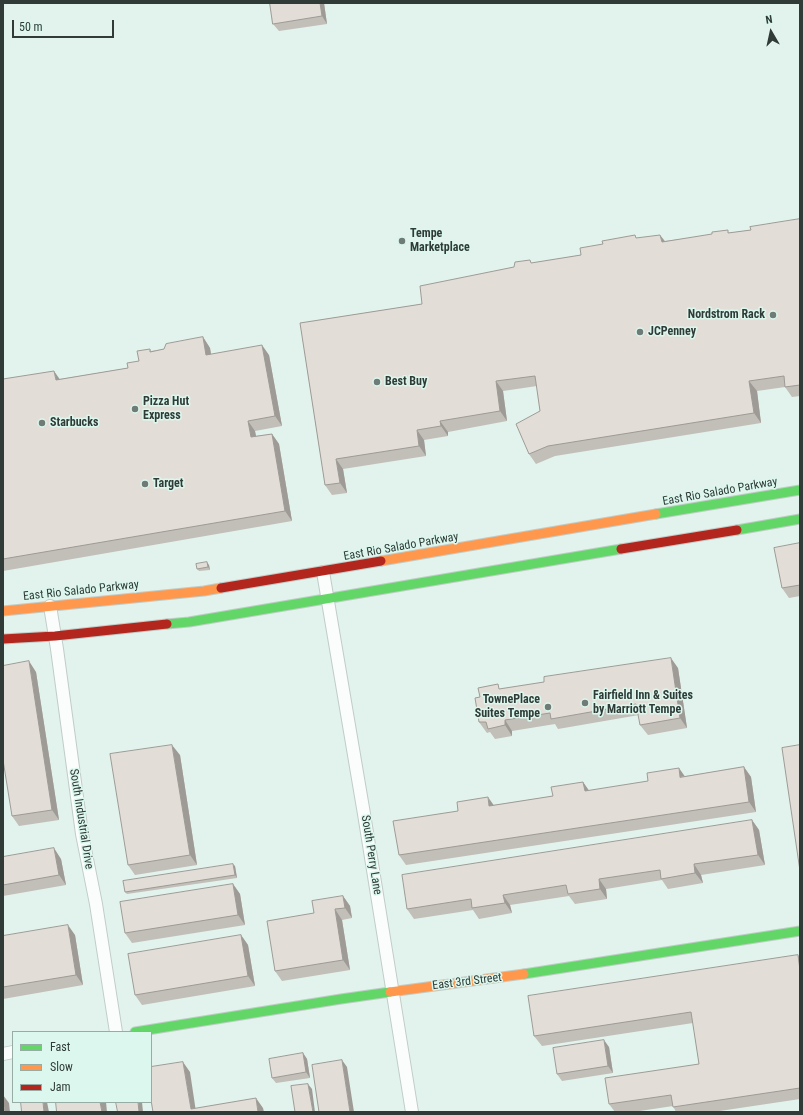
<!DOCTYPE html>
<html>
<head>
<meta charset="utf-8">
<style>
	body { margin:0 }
	#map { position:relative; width:803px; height:1115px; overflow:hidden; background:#e2f2ec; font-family:"Roboto Condensed",sans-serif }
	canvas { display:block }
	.frame { position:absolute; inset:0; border:4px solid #303b37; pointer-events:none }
	.legend { position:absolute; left:12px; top:1031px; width:140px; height:72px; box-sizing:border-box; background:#dcf8ee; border:1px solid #97aca5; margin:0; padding:5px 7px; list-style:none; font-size:12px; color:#303b37 }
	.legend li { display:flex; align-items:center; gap:8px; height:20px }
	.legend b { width:20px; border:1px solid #97aca5 }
	.north { position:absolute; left:751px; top:12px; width:40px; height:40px; -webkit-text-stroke:3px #dcf8ee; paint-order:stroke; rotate:351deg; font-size:11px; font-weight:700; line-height:16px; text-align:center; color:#303b37 }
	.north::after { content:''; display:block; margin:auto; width:14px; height:18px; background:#303b37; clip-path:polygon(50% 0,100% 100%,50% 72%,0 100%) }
	.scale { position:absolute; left:12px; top:20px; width:102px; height:18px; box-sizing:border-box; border:2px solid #303b37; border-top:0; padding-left:5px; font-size:12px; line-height:14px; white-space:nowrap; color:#303b37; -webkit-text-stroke:3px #dcf8ee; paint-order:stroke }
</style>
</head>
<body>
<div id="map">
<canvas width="803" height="1115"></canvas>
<div class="frame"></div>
<ul class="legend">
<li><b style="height:5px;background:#63d668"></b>Fast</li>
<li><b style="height:5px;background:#ff974d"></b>Slow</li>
<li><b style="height:5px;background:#b3261e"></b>Jam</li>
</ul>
<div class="north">N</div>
<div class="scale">50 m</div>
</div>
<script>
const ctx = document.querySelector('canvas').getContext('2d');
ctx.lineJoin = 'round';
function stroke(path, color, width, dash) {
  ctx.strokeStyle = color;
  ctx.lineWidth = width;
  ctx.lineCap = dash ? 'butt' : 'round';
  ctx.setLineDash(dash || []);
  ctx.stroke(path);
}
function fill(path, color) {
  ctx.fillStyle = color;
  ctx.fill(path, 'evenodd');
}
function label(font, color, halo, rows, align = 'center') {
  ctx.font = font + ' "Roboto Condensed",sans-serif';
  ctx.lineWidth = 3;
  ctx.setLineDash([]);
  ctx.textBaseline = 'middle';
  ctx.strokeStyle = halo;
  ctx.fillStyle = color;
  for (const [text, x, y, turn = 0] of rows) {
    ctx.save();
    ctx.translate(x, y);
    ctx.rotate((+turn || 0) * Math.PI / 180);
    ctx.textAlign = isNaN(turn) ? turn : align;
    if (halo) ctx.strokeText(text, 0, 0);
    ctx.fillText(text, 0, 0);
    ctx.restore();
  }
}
const street = new Path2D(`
	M323,572l41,242 48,298
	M50,606l7,43 25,185 14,70 20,128
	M3,1054l10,-2`);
const fast = new Path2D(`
	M656,514l144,-24
	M737,530l63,-11
	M167,624l22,-2 432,-73
	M524,974l276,-43
	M135,1032l206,-33 49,-7`);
const slow = new Path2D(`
	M381,561l275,-47
	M3,611l201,-20 17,-3
	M390,992l134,-18`);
const jam = new Path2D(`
	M621,549l116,-19
	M221,588l160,-27
	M3,639l52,-3 112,-12`);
stroke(street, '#c0ccc8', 14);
stroke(fast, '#c0ccc8', 11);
stroke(slow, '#c0ccc8', 11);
stroke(jam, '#c0ccc8', 11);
stroke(street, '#fbfdfc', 12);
stroke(fast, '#63d668', 9);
stroke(slow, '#ff974d', 9);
stroke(jam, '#b3261e', 9);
fill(new Path2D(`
	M270,3h54l3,21 -48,7 -6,-7z
	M800,219v177l-8,1 -7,-10 -28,4 4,32 -206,33 -19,8 -7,-10 11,-43 -3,-25 -34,5 4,30 -59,11v4l-24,4 2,16 -83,13 4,24 -15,2 -7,-10 -25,-162 122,-19 110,-41 49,-8 55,-17 29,3 86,-11z
	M203,337l7,11 1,6 58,1 13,71 -27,5 1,5 16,-2 7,10 13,77 -289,50v-192h57l68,-11 11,-7 11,-12 1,2 13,-2z
	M800,543v53l-11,2 -7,-10z
	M209,565l1,5 -11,1 -2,-2z
	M678,668l9,60 -39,7 -8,-10 -1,-10 -81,14 -3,-5 -43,7v5l-17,3 -5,-7 -3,1 -8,-11 22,-33z
	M36,672l23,148 -40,6 -7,-10z
	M180,755l17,110 -62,10 -7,-10z
	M744,767l7,10 5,35 -350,53 -7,-10 95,-50 59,-9 30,-14 6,9z
	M752,820l7,10 6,35 -64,10 2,8 -35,6 -6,-9 -56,9 1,10 -32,5 -6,-8 -59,9 2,8 -33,6 -6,-9 -59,9 -7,-10z
	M3,857l58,2 5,26 -63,11z
	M235,866l2,12 -110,16 -2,-2z
	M233,884l7,10 5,31 -113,18 -7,-10z
	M343,896l7,10 2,12 -10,2 8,50 -68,11 -7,-10z
	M75,935l8,50 -80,14v-63z
	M241,935l7,10 7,41 -113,19 -7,-10z
	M798,955l2,3v141l-87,13h-37l-3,-6 -40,6h-18l-6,-8 90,-40 -6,-41 -151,23 -8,-10z
	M609,1047l4,26 -51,8 -5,-7z
	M303,1053l4,6 3,19 -34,5 -4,-5z`), '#c2beb8');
fill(new Path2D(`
	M320,3h4l3,21 -5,-8z
	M660,235l8,10 -6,-3z
	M203,337l7,11 3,18 -7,-11z
	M262,345l7,10 13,71 -7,-10z
	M54,371l7,10 -5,-1z
	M496,381l7,10 4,30 -7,-10z
	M749,381l8,10 4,32 -7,-10z
	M248,421l7,10 3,16 -7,-10z
	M440,421l8,11v4l-7,-10z
	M417,430l7,10 2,16 -7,-10z
	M272,434l7,10 13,77 -7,-10z
	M336,459l7,10 4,24 -7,-10z
	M207,562l2,3 1,5 -2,-3z
	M671,658l7,10 9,60 -7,-10z
	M29,661l7,11 23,148 -7,-10z
	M505,720l7,11v5l-7,-11z
	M172,745l8,10 17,110 -7,-10z
	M744,767l7,10 5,35 -7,-10z
	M679,768l7,10 -6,-1z
	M583,782l7,10 -5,-1z
	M488,797l7,10 -6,-1z
	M752,820l7,10 6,35 -7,-10z
	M54,848l7,11 5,26 -7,-10z
	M233,864l2,2 2,12 -2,-3z
	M694,864l7,11 2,8 -8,-10z
	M599,879l7,10 1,10 -7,-10z
	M233,884l7,10 5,31 -7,-10z
	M503,895l7,10 2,8 -7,-10z
	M343,896l7,10 2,12 -7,-10z
	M335,909l7,11 8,50 -7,-10z
	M68,925l7,10 8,50 -7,-10z
	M241,935l7,10 7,41 -7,-10z
	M798,955l2,3v12z
	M604,1040l5,7 4,26 -5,-7z
	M303,1053l4,6 3,19 -4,-6z
	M342,1060l5,7 7,45h-4z
	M183,1062l7,10 6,40 -5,-3z
	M308,1084l4,5 3,23h-2z
	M3,1095l6,8 1,9h-5l-2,-11z
	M256,1098l7,10 1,4h-6z
	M43,1102h4l2,10h-5z
	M100,1102h6l1,10h-5z
	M138,1102h4l1,10h-4z`), '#9e9b96');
const building = new Path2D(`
	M270,3h50l2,13 -49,8z
	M800,219v166l-15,2 -1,-11 -35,5 5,32 -206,33 -19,8 -13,-30 24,-13 -5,-35 -39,5 4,30 -60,10 1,5 -24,4 2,16 -83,13 4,24 -15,2 -25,-162 122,-19 -2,-18 94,-19 1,-5 15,-2 1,3 50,-8 -1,-7 23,-4 -1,-3 33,-6 1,3 24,-3 2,7 50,-8v-2l16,-2v3l23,-3 -1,-3z
	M203,337l3,18 56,-10 13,71 -27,5 3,16 21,-3 13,77 -282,48v-180l51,-8 2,9 72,-12 -1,-5 12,-2 -2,-10 13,-2v3l14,-3 2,-5z
	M800,543v42l-18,3 -8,-40z
	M207,562l1,5 -11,2 -1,-5z
	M671,658l9,60 -40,7 -4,-21 -85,15 -1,-6 -45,7v5l-17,4 -2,-7h-7l-4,-24 5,-1 -2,-9 20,-4 1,5 45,-7v-5z
	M29,661l23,149 -40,6 -9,-56v-94z
	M172,745l18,110 -62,10 -18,-111z
	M800,745v126l-18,-123z
	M744,767l5,35 -350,53 -6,-34 65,-10 -1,-9 31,-5 1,9 64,-10 -2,-9 32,-5 2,9 63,-10 -1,-8 32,-5 1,9z
	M752,820l6,35 -64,9 1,9 -34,6 -1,-9 -61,9 1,10 -32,5 -2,-9 -63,10 2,8 -33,5 -1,-9 -64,10 -5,-34z
	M54,848l5,27 -56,10v-28z
	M233,864l2,11 -110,17 -2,-11z
	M233,884l5,31 -113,18 -5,-31z
	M343,896l2,12 -10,1 8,51 -68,11 -8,-50 47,-8 -2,-12z
	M68,925l8,50 -73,12v-51z
	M241,935l7,41 -113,19 -7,-41z
	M798,955l2,15v118l-127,19 -2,-12 -62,9 -4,-26 94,-14 -8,-52 -157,24 -6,-40z
	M604,1040l4,26 -51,8 -4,-26z
	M303,1053l3,19 -34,6 -3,-19z
	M342,1060l8,52h-31l-7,-47z
	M183,1062l8,47 65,-11 2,14h-105l-2,-12v-33z
	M308,1084l5,28h-18l-4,-26z
	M3,1101l2,11h-2z
	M21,1102h22l1,10h-22z
	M56,1102h44l2,10h-45z
	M116,1102h22l1,10h-21z`);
fill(building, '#e2ddd6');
stroke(building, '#9e9b96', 1);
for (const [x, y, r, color] of [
	[402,241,4,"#6e7b76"],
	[773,315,4,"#6e7b76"],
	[640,332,4,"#6e7b76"],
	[377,382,4,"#6e7b76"],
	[135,409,4,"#6e7b76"],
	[42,423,4,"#6e7b76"],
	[145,484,4,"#6e7b76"],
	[585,703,4,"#6e7b76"],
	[548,707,4,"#6e7b76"]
]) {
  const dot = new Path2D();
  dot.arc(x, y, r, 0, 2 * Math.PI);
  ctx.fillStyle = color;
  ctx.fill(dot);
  stroke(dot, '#dcf8ee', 1.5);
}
label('bold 12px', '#303b37', '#dcf8ee', [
	["Tempe",410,234],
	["Marketplace",410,248],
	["Nordstrom Rack",765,315,"right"],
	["JCPenney",648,332],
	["Best Buy",385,382],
	["Pizza Hut",143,402],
	["Express",143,416],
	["Starbucks",50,423],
	["Target",153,484],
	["Fairfield Inn & Suites",593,696],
	["by Marriott Tempe",593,710],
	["TownePlace",540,700,"right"],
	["Suites Tempe",540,714,"right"]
], 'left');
label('12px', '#303b37', '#dcf8ee', [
	["East Rio Salado Parkway",720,492,-10],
	["East Rio Salado Parkway",401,547,-10],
	["East Rio Salado Parkway",81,591,-6],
	["South Industrial Drive",81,819,81],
	["South Perry Lane",371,855,81],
	["East 3rd Street",467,982,-7]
]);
</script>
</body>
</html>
